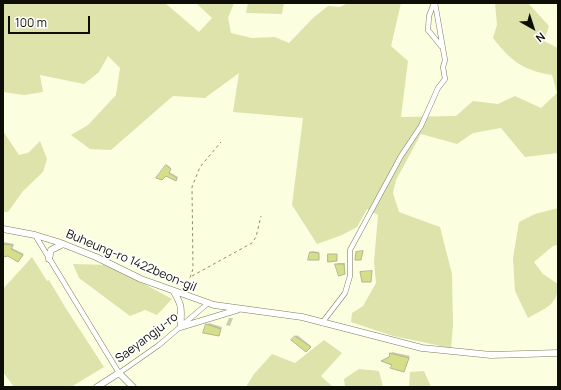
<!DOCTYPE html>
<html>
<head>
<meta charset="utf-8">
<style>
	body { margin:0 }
	#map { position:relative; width:561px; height:390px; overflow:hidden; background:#fbffdf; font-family:Manrope,sans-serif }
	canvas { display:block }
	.frame { position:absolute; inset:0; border:4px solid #0d0e05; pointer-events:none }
	.north { position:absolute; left:513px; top:8px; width:40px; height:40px; -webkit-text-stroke:3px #fff; paint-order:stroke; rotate:141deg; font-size:11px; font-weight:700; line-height:16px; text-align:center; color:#0d0e05 }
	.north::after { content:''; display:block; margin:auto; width:14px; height:18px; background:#0d0e05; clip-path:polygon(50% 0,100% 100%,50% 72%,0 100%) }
	.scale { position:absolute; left:8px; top:16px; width:82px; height:18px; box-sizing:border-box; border:2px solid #0d0e05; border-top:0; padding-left:5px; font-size:12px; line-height:14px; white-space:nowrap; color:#0d0e05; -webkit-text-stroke:3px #fff; paint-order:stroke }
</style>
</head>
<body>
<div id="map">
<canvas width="561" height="390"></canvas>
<div class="frame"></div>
<div class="north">N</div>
<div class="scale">100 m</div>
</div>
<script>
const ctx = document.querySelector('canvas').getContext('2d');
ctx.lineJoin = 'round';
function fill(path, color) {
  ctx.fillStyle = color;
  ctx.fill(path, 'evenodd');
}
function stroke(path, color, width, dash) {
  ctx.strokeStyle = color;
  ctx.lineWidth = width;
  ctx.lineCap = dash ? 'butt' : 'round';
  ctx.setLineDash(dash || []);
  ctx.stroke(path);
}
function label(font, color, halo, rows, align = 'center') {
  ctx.font = font + ' Manrope,sans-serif';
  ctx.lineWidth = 3.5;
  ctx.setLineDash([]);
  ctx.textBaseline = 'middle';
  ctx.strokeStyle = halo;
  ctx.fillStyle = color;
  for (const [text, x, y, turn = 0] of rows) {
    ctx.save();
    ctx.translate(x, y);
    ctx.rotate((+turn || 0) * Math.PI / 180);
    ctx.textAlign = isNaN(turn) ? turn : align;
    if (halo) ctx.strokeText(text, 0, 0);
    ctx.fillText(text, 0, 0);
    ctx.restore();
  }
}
fill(new Path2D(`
	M3,3h162l34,29 13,-14 -16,-15h38l-6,15 3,15 21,5 23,-1 14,6 24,-25 15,-12 12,1 8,-4h53l-10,43 17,15 -7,56 55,-1 17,-15 25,3 17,-8 26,12 16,-15 -5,-18c-30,-5 -41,-14 -59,-37l4,-13 -2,-22h33l21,23 -5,15 14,7v105l-33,4 -24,-29 -28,5 -16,11 -36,-10 -25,46 -3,13 6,19 41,15 12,47 1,52 -2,22 -58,-12 -42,-14 1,-9 11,-7 13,-23 -2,-21 4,-47 -11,-6 -10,18 -15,8 -25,9 -25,-39 11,-87 -70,-6 6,-39 -34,25 -32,-2 -62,54 -21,-1 -19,-14 17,-10 28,-30 4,-27 -12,-12 -9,16 -15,12 -44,-9 3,17 -19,3 -21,-3z
	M248,3h36l-2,11 -36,-1z
	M3,131l16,24 9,-2 12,-12 7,18 -4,13 -20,19 -15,21h-5z
	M558,208v37l-5,1 -19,16 9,12 15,10c0,22 -13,24 -30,34l-13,-27 -2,-33 6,-36 16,-8z
	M32,257l15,24 2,-1 16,27 39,60 -33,20h-57l-11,-15v-83z
	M73,264l36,1 63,34 -15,16 -12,-5 -15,6 -51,-38z
	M324,340l18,13 -21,23 12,11h-87l8,-13 18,-20 23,9z
	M359,369l20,2 4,16h-38l-1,-8z
	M424,371l7,16h-22l1,-15z`), '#dde3ab');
fill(new Path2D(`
	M167,165l4,3 -2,4 9,5 -1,2 -11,-4 -8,3z
	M3,242l11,2 -2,4 12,6 -5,5 -16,-4z
	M312,251l7,1 -1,7 -7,-7z
	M338,263h7l-1,10 -7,-9z
	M229,318h4l-3,8 -4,-1z
	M209,323l13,4 -3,8 -12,-10z
	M297,335l14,11 -5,5 -13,-11z
	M392,352l18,4 -6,15 -22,-10 8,-5z`), '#0003');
const building = new Path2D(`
	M166,165l5,4 -2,4 8,5 -1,3 -10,-5 -4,4 -6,-2z
	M3,244l10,1 -2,4 12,6 -5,7 -10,-6 -5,1z
	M363,251l-2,9h-6l1,-8z
	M310,252l9,1v7h-11z
	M328,254h9v7l-9,1z
	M335,264h9l1,10 -6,2z
	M372,271l-1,11h-9l-2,-10z
	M206,324l15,5 -2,7 -16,-3z
	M295,336l16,11 -5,5 -15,-12z
	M390,353l19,5 -5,14 -14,-4 2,-3 -11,-4 8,-4z`);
fill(building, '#d7de8a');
stroke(building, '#b1b597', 1);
const street = new Path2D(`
	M434,3l-5,13 -1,14 13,16
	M35,235l84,138 40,-28 48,-41
	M322,323l23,-30 5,-17v-26l51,-94 20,-30 17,-38 7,-9 -2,-12 2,-7 -10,-57`);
const secondary = new Path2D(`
	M3,229l32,6 23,7 38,15 45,22 73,26 88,12 120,31 69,7 67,-2
	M49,259l2,-9 12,-6
	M174,292c10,17 6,17 7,35l56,-17
	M97,387l22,-14 14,14`);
stroke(street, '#7a7d61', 5.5);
stroke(secondary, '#7a7d61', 7);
stroke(new Path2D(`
	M192,276l60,-33 4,-6 5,-21
	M186,289l7,-20 -1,-82 8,-20 21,-25`), '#8a8d77', 1, [3, 3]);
stroke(street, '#fff', 4.5);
stroke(secondary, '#fff', 6);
label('12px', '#0d0e05', '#fff', [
	["Buheung-ro 1422beon-gil",131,261,23],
	["Saeyangju-ro",147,338,-37]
]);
</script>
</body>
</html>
